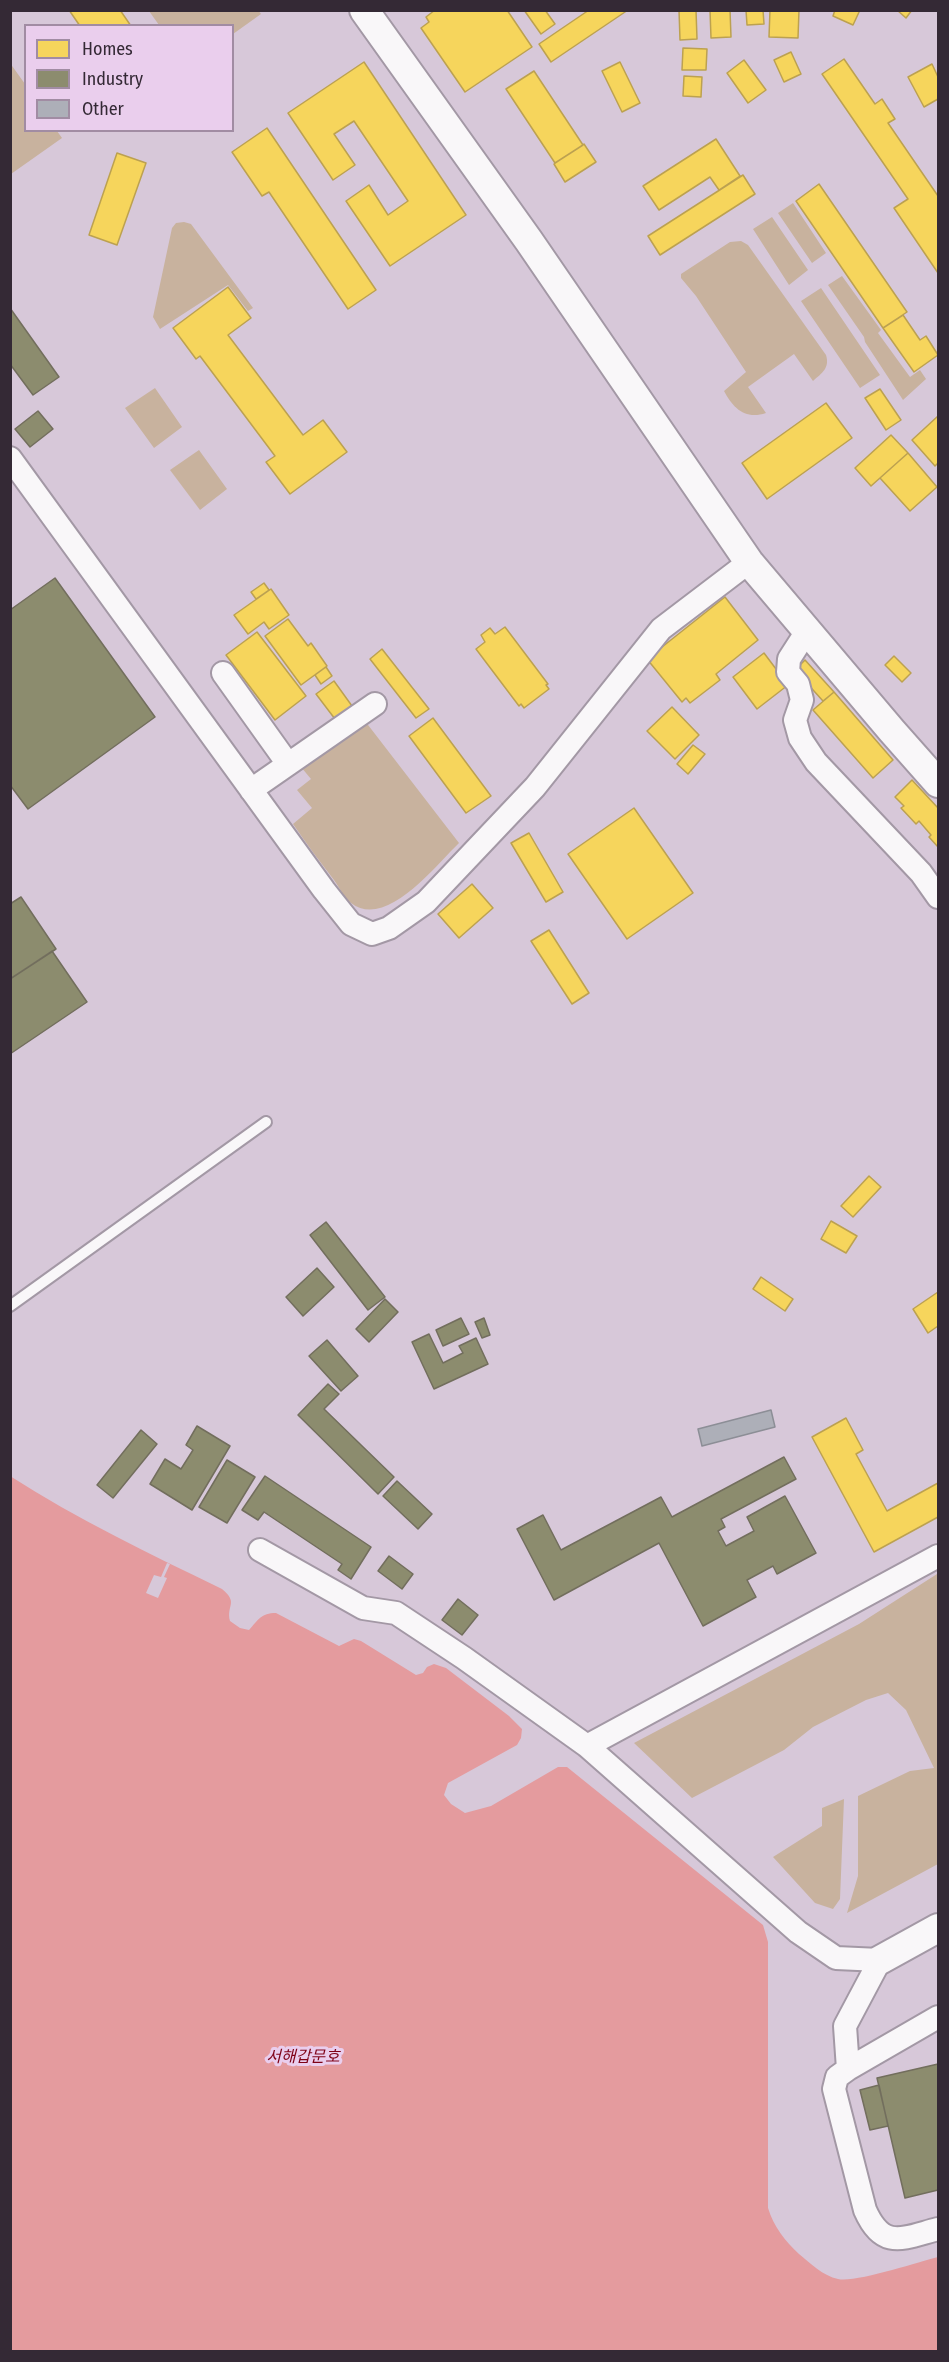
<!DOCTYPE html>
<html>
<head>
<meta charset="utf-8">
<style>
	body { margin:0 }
	#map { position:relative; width:949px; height:2362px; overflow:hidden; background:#d7c8d9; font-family:"Fira Sans Condensed",sans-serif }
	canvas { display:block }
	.frame { position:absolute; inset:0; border:12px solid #342935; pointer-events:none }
	.legend { position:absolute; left:24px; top:24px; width:210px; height:108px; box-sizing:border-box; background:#eaceed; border:2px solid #a18ca3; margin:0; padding:8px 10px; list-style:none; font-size:18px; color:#342935 }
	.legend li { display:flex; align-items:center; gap:12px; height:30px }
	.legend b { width:30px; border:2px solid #a18ca3 }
</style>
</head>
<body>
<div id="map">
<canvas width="949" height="2362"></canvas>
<div class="frame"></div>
<ul class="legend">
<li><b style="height:16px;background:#f6d55c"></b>Homes</li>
<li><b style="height:16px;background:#8c8c6e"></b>Industry</li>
<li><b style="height:16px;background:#adafb8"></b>Other</li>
</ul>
</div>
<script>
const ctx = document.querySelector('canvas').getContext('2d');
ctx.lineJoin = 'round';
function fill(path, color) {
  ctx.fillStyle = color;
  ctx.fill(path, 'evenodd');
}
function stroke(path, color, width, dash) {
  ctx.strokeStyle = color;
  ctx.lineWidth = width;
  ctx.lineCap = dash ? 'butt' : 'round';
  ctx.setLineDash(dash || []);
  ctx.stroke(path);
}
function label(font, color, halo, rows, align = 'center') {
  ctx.font = font + ' "Fira Sans Condensed","Noto Sans KR",sans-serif';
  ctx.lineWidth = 6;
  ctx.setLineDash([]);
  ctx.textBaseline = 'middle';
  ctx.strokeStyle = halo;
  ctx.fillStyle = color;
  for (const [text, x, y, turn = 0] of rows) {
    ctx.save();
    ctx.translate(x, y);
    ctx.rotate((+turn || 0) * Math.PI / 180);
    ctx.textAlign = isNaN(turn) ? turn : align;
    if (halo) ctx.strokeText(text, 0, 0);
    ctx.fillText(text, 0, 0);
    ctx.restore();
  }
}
fill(new Path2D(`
	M258,10l3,4 -28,20 -1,-8 -73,-1 -10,-14z
	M10,63l15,21 1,46 31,1 5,7 -51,36z
	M793,203l33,50 -14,10 -34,-50z
	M772,217l36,53 -19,15 -36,-56z
	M184,222l7,2 62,84 -5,3 -20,-26 -68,44 -7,-12 19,-89 4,-5z
	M741,241l7,4 78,110c4,13 -4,18 -13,26l-19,-27 -46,33 18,26c-21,7 -33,-5 -42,-22l22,-19 -50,-76 -15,-18v-4l49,-32z
	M842,276l39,54 -3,3 32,44 10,-7 6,9 -23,21 -38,-58 -1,-5 -36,-52z
	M821,288l59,87 -20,13 -59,-87z
	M155,388l27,39 -28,21 -29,-40z
	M199,450l28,39 -27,21 -30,-40z
	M365,721l94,122c-24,23 -73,87 -108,60 -7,-5 -12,-16 -17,-23 -14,-18 -28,-37 -41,-56l19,-16 -15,-18 14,-11 -10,-12z
	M937,1574l1,290 -91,49 11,-37v-80l52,-25 24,-3 -28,-58 -18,-17 -22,7 -53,27 -29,23 -92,48 -58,-55 225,-119z
	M844,1799l-4,100 -7,10 -18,-6 -42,-46 49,-31v-18z`), '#c8b29e');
fill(new Path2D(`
	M10,1476c67,43 140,78 212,113 17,14 4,16 8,32l10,7 9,2c9,-10 12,-17 27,-17l63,33 15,-7 7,2 55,34 7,-2 4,-6 7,-3 12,4 63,48 13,13 -1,9 -4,7 -69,38 -4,12 7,9 14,9 26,-7 67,-39h9l196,158 5,17v266c6,19 17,33 31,46 11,9 24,22 39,25 17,4 80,-17 100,-22v94h-927z`), '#e49b9e');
fill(new Path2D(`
	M167,1563l3,1 -6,13 3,1 -9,20 -12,-5 8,-18 7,2z`), '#d7c8d9');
const homes = new Path2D(`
	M69,10h51l11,16h-51z
	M435,10h72l25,37 -67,45 -44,-64 8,-6 -3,-5z
	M524,10h21l10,14 -14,10z
	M589,10h39l-77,52 -12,-18z
	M679,10h17l1,29 -17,1z
	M710,10h20l1,27 -20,1z
	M746,10h17l1,14 -17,1z
	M770,10h29l-1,28 -29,-1z
	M835,10h25l-7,15 -20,-9z
	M897,10h15l-6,8z
	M683,48l24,1 -1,21h-24z
	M791,52l10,22 -17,8 -10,-22z
	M844,59l31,45 7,-5 13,20 -7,4 50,73v77l-44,-65 14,-9 -86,-125z
	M744,60l22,30 -18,13 -21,-30z
	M364,62l102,153 -76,51 -44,-65 23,-16 19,30 20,-14 -54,-80 -20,13 21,31 -22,15 -45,-67z
	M620,62l20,41 -18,9 -20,-41z
	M932,64l6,13v22l-14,8 -16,-30z
	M534,71l49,74 -28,18 -49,-74z
	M684,76l18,1 -1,20 -18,-1z
	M267,128l109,162 -28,19 -79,-117 -7,4 -30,-44z
	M716,139l24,37 -21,14 -9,-13 -51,33 -16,-24z
	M584,144l12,18 -31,20 -11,-18z
	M117,153l29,10 -29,82 -28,-10z
	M743,175l12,19 -95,61 -12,-19z
	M819,184l88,128 -24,16 -87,-127z
	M228,287l23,31 -23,17 75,100 20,-15 24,32 -57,42 -24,-32 9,-6 -75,-100 -4,3 -23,-31z
	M903,315l17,25 6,-4 12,19 -24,17 -31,-44z
	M880,389l21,31 -15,10 -21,-32z
	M826,403l26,35 -85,61 -25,-36z
	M938,416v47l-3,3 -23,-26z
	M891,435l17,18 -37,33 -16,-18z
	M908,453l29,34 -27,24 -30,-33z
	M264,583l5,7 -13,9 -5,-7z
	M271,589l18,26 -20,14 -5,-7 -16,12 -14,-19z
	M725,597l33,43 -42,34 4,6 -30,23 -4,-5 -4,4 -35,-43z
	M288,619l20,27 3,-3 16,23 -26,19 -36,-49z
	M505,627l43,57 -2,1 3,4 -25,19 -3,-4 -2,2 -43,-57 9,-7 -4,-7 9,-7 5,6z
	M257,632l49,64 -31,24 -49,-65z
	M382,649l47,60 -13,9 -46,-59z
	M764,653l24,32 -31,24 -24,-32z
	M894,656l17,17 -9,9 -17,-17z
	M805,660l29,32 -11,9 -28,-31z
	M326,667l6,9 -11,8 -6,-9z
	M334,681l18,25 -17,13 -19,-25z
	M834,692l59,68 -20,18 -60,-68z
	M672,707l27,28 -24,24 -28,-28z
	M433,718l58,78 -25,17 -57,-77z
	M693,745l12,9 -17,20 -11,-10z
	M912,780l26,28v39l-9,-10 2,-2 -12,-14 -3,3 -15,-16 3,-2 -9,-9z
	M634,808l59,85 -66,46 -59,-85z
	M529,833l34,59 -17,10 -35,-59z
	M472,884l21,24 -34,30 -21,-24z
	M549,930l40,63 -17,11 -41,-63z
	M869,1176l12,11 -28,30 -12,-11z
	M831,1221l26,15 -11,17 -25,-14z
	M761,1277l32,22 -8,12 -32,-22z
	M938,1292v34l-10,7 -15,-24z
	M846,1418l17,32 -7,4 31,57 51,-28v34l-64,35 -62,-115z`);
fill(homes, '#f6d55c');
stroke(homes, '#bca150', 1.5);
const industry = new Path2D(`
	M10,308l49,69 -26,18 -23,-31z
	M38,411l15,18 -23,18 -15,-18z
	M55,578l100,139 -127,92 -18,-24v-175z
	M21,897l35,52 -46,30v-75z
	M52,951l35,51 -77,52v-75z
	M326,1222l59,75 -17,13 -58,-75z
	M317,1268l17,19 -31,29 -17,-19z
	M385,1299l13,13 -29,30 -13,-13z
	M461,1318l8,16 -26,12 -7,-16z
	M484,1318l6,17 -8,3 -7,-16z
	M429,1334l14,29 20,-10 -4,-7 17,-8 12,26 -54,25 -22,-47z
	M327,1340l31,36 -17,15 -32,-35z
	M328,1384l11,10 -15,15 70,68 -16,17 -80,-79z
	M197,1426l33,20 -38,64 -42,-26 15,-25 16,10 12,-19 -7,-5z
	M141,1430l16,14 -44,54 -16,-13z
	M784,1457l12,22 -75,40 4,8 -7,4 8,15 28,-15 -7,-14 38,-21 31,57 -39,21 -4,-8 -26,14 9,17 -53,29 -44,-83 -105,57 -37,-71 26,-14 18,35 100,-53 11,20z
	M227,1460l28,17 -28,46 -28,-16z
	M265,1476l106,71 -20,32 -13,-9 4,-6 -78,-52 -6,8 -16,-10z
	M397,1481l35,33 -14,15 -35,-33z
	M389,1556l24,18 -11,15 -24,-18z
	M458,1599l20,16 -16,20 -20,-15z
	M938,2064v126l-33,8 -28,-120z
	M879,2085l9,41 -18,4 -10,-40z`);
fill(industry, '#8c8c6e');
stroke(industry, '#726e5d', 1.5);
const building = new Path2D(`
	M771,1410l4,17 -73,19 -4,-17z`);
fill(building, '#adafb8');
stroke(building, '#8c8e96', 1.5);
const service = new Path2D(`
	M10,1306l256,-184`);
const minor = new Path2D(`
	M10,458l314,432 27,34 21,10 17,-6 37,-26 109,-115 126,-158 88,-67
	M807,631l-18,28 -1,13 10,12 4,16 -7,20 5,18 16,24 105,111 17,24
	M223,673l65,91
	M251,790l124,-86
	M260,1550l103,58 33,5 68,45 123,88 211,186 38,26 44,2 -35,66 3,43
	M587,1746l351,-190
	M938,2017l-90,52 -11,8 -3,12 31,121c18,41 38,28 73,19`);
const tertiary = new Path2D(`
	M364,10l165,231 220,321 143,169 46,52
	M880,1960l58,-32`);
stroke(service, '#a398a5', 14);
stroke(minor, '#a398a5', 26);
stroke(tertiary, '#a398a5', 32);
stroke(service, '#f9f7f9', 10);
stroke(minor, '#f9f7f9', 22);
stroke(tertiary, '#f9f7f9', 28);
label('italic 16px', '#7e0116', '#eaceed', [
	["서해갑문호",303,2058]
]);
</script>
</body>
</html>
